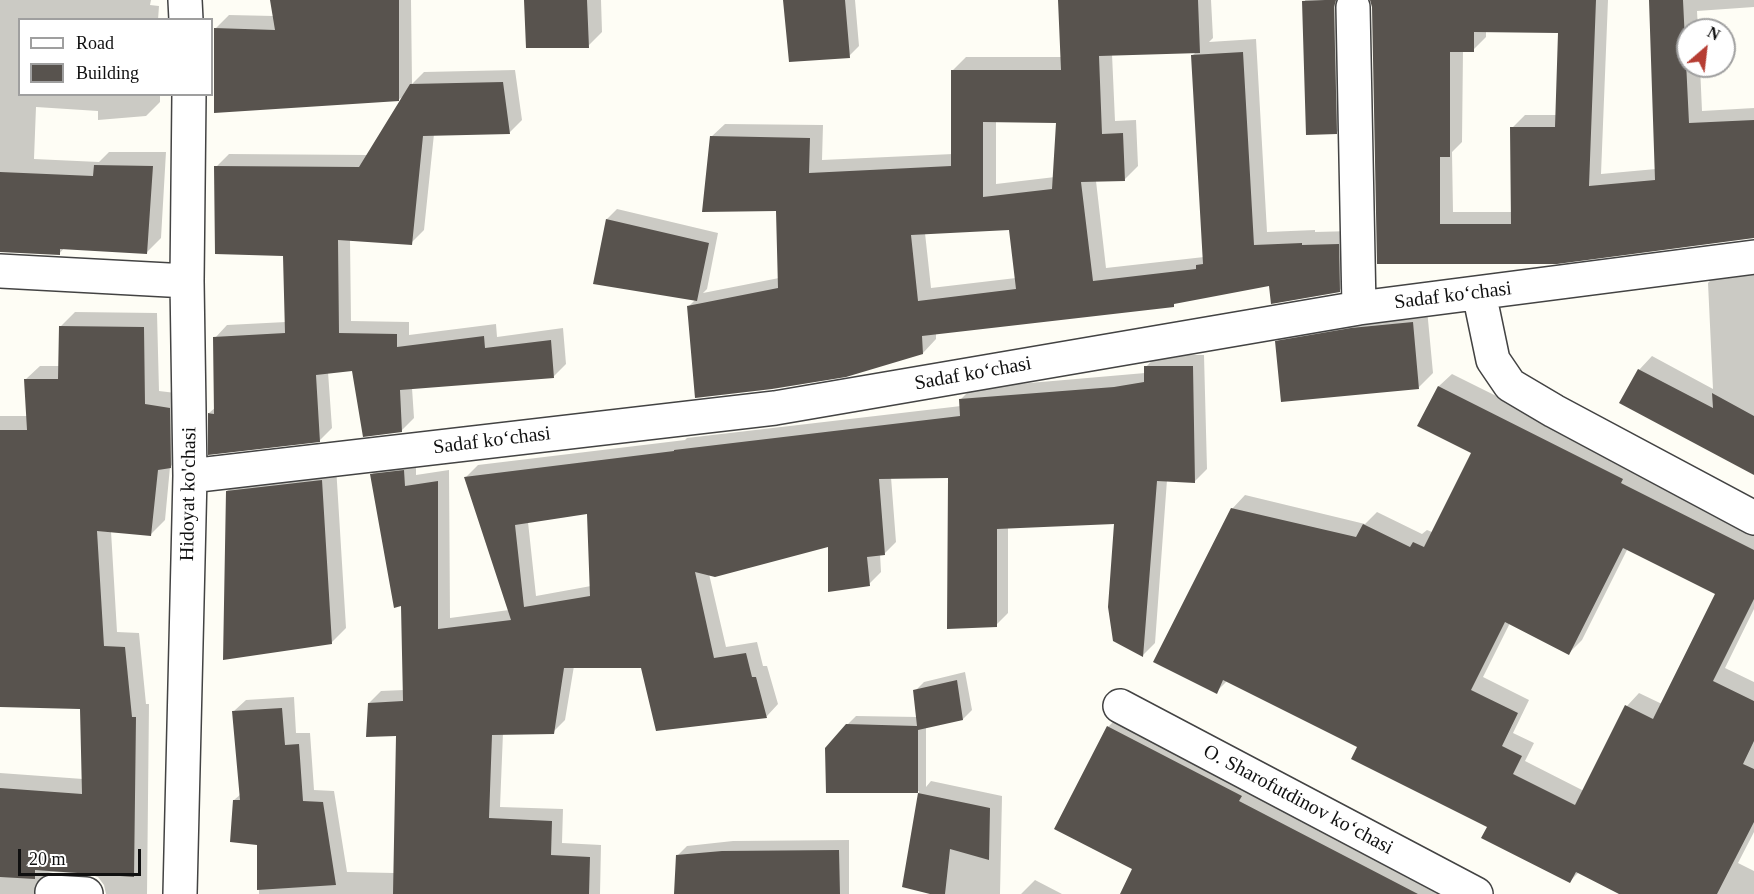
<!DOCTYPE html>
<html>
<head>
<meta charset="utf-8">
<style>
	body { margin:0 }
	#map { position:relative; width:1754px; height:894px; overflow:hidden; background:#fefdf5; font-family:Georgia,serif }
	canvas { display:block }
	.legend { position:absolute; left:18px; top:18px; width:195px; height:78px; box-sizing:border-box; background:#fff; border:2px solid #9f9f9f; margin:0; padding:8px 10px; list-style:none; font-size:18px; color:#101010 }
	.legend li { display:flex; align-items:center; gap:12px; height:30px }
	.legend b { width:30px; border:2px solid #9f9f9f }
	.north { position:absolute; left:1676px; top:18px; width:60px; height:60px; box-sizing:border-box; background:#fff; border:2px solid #9f9f9f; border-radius:50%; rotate:28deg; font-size:16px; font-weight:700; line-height:24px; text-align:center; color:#101010 }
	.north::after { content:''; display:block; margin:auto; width:21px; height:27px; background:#b63d33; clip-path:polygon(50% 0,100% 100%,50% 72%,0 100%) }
	.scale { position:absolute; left:18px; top:849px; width:123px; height:27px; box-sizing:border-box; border:3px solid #101010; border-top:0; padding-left:8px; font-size:18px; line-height:21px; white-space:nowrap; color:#101010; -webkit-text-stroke:4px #fff; paint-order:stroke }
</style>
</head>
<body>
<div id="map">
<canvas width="1754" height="894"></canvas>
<ul class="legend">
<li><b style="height:8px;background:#fff"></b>Road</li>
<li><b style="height:16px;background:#58534e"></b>Building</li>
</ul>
<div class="north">N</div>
<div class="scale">20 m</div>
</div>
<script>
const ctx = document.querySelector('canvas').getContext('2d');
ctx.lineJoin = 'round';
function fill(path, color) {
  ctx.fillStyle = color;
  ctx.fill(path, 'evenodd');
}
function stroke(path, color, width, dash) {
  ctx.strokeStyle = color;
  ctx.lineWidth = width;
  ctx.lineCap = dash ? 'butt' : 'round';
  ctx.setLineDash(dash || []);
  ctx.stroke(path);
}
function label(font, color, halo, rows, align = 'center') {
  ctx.font = font + ' Georgia,serif';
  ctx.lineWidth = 6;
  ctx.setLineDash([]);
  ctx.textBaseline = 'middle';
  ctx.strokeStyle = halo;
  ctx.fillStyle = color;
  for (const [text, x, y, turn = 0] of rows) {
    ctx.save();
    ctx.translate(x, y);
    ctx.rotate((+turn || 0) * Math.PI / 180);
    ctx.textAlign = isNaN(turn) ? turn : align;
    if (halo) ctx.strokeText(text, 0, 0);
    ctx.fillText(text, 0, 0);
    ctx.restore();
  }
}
fill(new Path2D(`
	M0,0h151l-1,5 9,1 -1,14h-138v74h140v8l-14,14 -48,4v-9l-62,-4 -2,52 65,3 10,-10h57l-5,86 -14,14 -82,-5 -6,7 -59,-3z
	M272,0h139l1,84 12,-12 91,-2 7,50 -13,13 -75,1 -10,96 -13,13 -61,-3 1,81 58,1v13l87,-11 1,13 66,-9 3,36 -12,12 -142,12 2,30 -13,13 -48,-62 -25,3 4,56 -13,13 -110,-28 7,-6 -1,-69 12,-13 59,-3 -1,-68 -69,-87 13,-13 139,1 36,-59 -6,4 -182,-72 13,-13 45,1z
	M526,0h75l1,32 -14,14z
	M785,0h70l4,46 -10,10z
	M1060,0h151l2,38 -4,4 47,-3 11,193 48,-2v2l37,-1 1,46 -14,14 -68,-6 -335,48v6l-13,14 -235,-46 8,-8 -101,-16 12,-64 10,-10 101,24 -11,56 -4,4 76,-15 -1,-69 -67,-72 14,-13 98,1 -1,35 131,-6 -1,-83 14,-14h96zM1197,51l-4,4 11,202 -98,11 -10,-87 28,-1 14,-14 -2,-46 -21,1 -3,-67zM996,121h62l-3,56 -59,7zM1011,229l5,49 -85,10 -6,-55z
	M1305,0h42l2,120 -13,13z
	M1371,0h237l-7,174 55,-5 -5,-169h103v7l-57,4 1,19h-10v36h12l2,45 52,-3v129l-376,26 -5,-257zM1486,31h73l-2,84h-32l-13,13 1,84h-60l-1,-60 10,-10 1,-92h10l13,-13z
	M1754,265v208l-133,-70 18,-33 13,-14 61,33 -5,-106 13,-14z
	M1427,309l6,64 -14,14 -142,-45 14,-15z
	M75,312l82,1 2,78 25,3v59l-14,14 -5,53 -14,14 -40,-3 6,101 22,1 7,71h3l-2,190h-41l-2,-9 -6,-8 -10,-3 -35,-2 -5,1 -1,4 2,10 7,7h-56v-121l83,6 -2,-71 -81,-2v-290h28l-2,-37 14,-13h20l1,-40z
	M1157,355h47l3,114 -12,12 -28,-1 -12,163 -12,12 -28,-133 -107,5v86l-12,12 -47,-148h-58l5,65 -12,12h-4l1,18 -12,12 -40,-39 -120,29 17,73 31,-5 6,24h4l11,38 -11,12 -110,13 -15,-63h-68l-9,54 -12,12 -50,1 -3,74 63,2 -1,34 39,2 -1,49h-341l-1,-51 -24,-43 7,-6 -7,-83 12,-11 48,-3 2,36h14l4,57 20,1 13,81 47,1 3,-138 -28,-32 12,-12 23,-1 -2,-86 -30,-130 12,-11 32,-4v16l33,-5 1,148 59,-8 -43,-133 12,-12 207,-25 2,-2 274,-32 -1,-6 12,-12 173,-15 1,-6zM589,512l2,74 -55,10 -8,-74z
	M1452,374l183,91 119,66v78l-29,59 29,14v150l-16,31 16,8v23h-132l-43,-22 -9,9 -81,-55 -130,-80 -131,-66 -12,12 16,-183 13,-14 120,29 12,-12 45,22 5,-4 5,2 41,-79 -54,-27 20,-40zM1628,548l89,45 -55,111 -23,-11 -12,13 -43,85 -59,-30 9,-18 -21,-10 16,-33 -46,-23 27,-54 59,30 13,-13z
	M336,466l10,162 -15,15 -104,-152 15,-14z
	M965,672l7,38 -9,9 -37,7v61l5,-6 71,15 -2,98h-66l-30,-8 15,-95h-91l19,-66 9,-9 62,1 -3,-26 9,-9z
	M1123,712l336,182h-338l14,-26 -79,-40 52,-101z
	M849,840v54h-174l2,-38 10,-10 46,-5z
	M1035,880l27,14h-41z`), '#0003');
fill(new Path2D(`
	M270,0h129v101l-185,12v-85l61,2z
	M524,0h63l2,48h-63z
	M783,0h62l5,58 -61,4z
	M1058,0h140l2,53 -101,3 3,78 21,-1 2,48 -44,1 12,99 103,-12v-4l7,-1 -12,-209 52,-3 11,193 48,-2v2l37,-1 1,48 -69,12 -2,-18 -95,18v3l-252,29 1,18 -77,23 -74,12 -77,9 -8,-92 91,-18 -2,-77 -74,1 8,-76 100,2 -1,35 142,-7v-96h110zM983,122l73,1 -4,66 -69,8zM1009,230l7,59 -98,12 -7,-66z
	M1325,0h11l-2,7 3,127 -31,1 -4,-134z
	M1370,0h226l-7,186 66,-6 -6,-180h34l6,123 65,-3v118l-197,26h-180l-5,-257zM1474,32l84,1 -3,94h-45l1,97h-71v-67h10v-105h24z
	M503,82l7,52 -87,2 -11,109 -74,-5 1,93 58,1v13l87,-11 1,12 66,-8 3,38 -154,12 2,42 -39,5 -11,-66 -36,4 4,67 -112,13v-42l6,1 -1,-77 72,-4 -2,-77 -68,-2 -1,-88 145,1 51,-83z
	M94,165l59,1 -6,88 -87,-5v6l-60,-3v-80l93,4z
	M606,219l103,24 -12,58 -104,-17z
	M1413,322l6,67 -138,13 -6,-61 76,-13z
	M59,326l85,1 1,77 25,4 1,60 -13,2 -7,66 -54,-5 7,115 21,1 7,70h4l-2,160 -99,-7v9l-35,-2v-89l82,6 -2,-85 -80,-2v-277h27l-3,-51h34z
	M1144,366h49l2,117 -38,-2 -14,176 -30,-16 -5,-34 6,-83 -117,5v98l-50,2 1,-151 -69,1 6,76 -18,2 3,29 -42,6v-45l-113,30 -20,-5 19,86 32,-5 6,24h4l11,41 -111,13 -15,-63h-77l-10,66 -62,1 -3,83 63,3 -1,34 39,2 -1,37h-196l3,-158 -30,1 2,-34 35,-2 -2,-95 -7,2 -24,-134 34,-4 1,16 33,-5v148l73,-9 -47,-143 210,-26v-1l286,-34 -1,-17 155,-12 30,-5zM587,514l3,82 -66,11 -9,-82z
	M1638,369l75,39 -1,-15 42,23v59l-135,-72z
	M1438,386l185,93 -2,4 133,67v49l-41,82 41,20v40l-11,23 11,5v53l-37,72h-98l-43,-22 -6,11 -89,-45 6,-11 -136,-68 6,-12 -134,-67 -6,14 -64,-32 78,-154 125,29 7,-13 47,23 3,-5 11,5 47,-94 -54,-27zM1623,548l92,46 -62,125 -28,-14 -50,100 -62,-31 9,-18 -20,-10 16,-33 -47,-23 34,-68 64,33z
	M322,480l10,164 -109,16 3,-169z
	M957,680l6,40 -45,10v63h-92l-1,-45 21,-24 71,2 -4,-36z
	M282,708l3,37 14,-1 4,57 20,1 13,83 -79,5v-45l-27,-3 3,-42h7l-8,-89z
	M1107,726l135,70 -3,5 179,93h-298l12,-25 -78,-40z
	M918,793l72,15 -1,52 -39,-11 -5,45h-15l-28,-7z
	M839,850l1,44h-166l2,-39 46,-4z`), '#58534e');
const minor = new Path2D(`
	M185,0l1,20
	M1353,7l6,301
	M0,271l187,10
	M1479,293l14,67 17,25 44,26 200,107
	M190,476l585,-68 584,-100 395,-51
	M1120,706l356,188
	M52,892l34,2
	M180,894l10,-418 -3,-195 2,-187`);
stroke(minor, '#434343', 36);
stroke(minor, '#fff', 33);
label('20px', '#101010', '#fff', [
	["Sadaf koʻchasi",1453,296,-7],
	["Sadaf koʻchasi",973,374,-10],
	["Sadaf koʻchasi",492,441,-7],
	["Hidoyat ko'chasi",189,494,-89],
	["O. Sharofutdinov koʻchasi",1298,800,28]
]);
</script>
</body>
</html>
